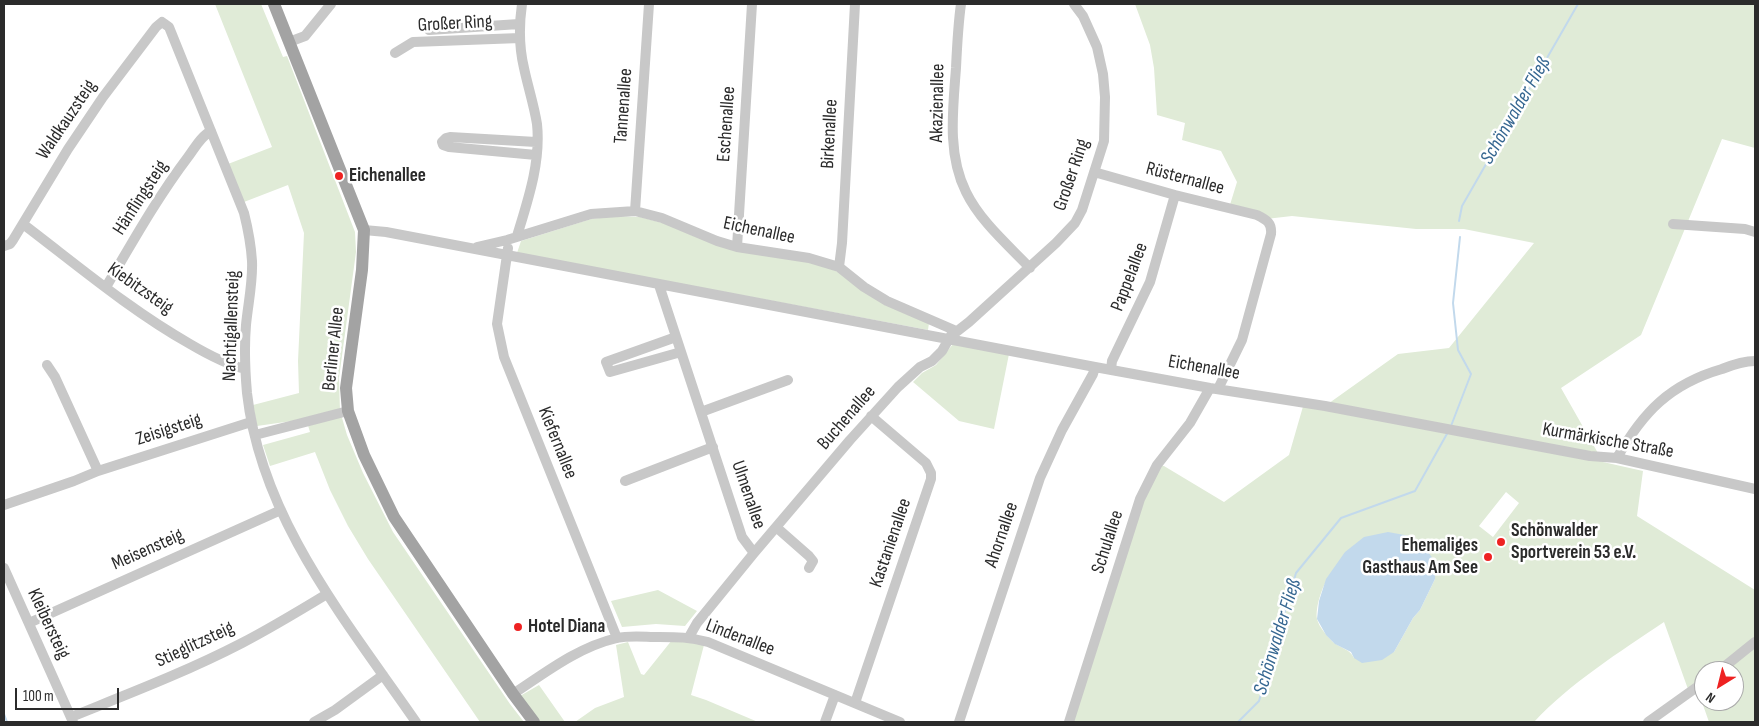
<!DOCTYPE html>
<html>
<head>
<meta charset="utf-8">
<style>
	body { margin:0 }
	#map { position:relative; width:1759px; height:726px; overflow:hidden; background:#fff; font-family:"Sofia Sans Condensed",sans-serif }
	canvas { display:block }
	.frame { position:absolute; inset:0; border:5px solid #2b2b2b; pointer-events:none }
	.north { position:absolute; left:1694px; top:661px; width:50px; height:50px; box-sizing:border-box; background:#fff; border:1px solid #aaa; border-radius:50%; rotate:216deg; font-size:14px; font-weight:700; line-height:20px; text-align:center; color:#2b2b2b }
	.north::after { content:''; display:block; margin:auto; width:18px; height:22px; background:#e22; clip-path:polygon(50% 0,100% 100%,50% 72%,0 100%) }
	.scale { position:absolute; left:15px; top:688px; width:104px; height:22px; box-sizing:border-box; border:2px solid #2b2b2b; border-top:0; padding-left:6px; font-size:15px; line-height:18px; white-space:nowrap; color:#2b2b2b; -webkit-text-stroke:4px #fff; paint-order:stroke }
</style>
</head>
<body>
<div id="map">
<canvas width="1759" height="726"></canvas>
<div class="frame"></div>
<div class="north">N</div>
<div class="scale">100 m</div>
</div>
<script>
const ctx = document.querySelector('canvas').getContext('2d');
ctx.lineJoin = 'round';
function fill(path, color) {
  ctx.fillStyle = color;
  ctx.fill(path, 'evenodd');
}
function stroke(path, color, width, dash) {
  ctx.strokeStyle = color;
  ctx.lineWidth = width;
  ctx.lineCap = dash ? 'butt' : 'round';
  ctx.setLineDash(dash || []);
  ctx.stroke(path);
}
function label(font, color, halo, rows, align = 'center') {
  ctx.font = font + ' "Sofia Sans Condensed",sans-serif';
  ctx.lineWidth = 5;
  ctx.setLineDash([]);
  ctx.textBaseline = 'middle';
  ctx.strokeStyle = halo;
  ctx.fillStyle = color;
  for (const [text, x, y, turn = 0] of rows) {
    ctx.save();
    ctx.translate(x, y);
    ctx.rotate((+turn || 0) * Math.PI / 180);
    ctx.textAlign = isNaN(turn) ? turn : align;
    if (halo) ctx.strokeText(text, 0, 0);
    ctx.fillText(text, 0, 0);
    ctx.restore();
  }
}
fill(new Path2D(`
	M215,4h46l22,53 4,-1 68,176 1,20 -17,126 1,33 7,24 16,38 30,59 117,172 14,18h-44l-112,-163 -20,-33 -18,-36 -15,-38 -45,14 -7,-21 47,-13 -4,-13 -49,7 -4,-21 46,-12 -1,-32 6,-128 -16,-48 -44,17 -16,-38 44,-17z
	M1135,4h620v144l-33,-9 -81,196 -80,53 42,74 40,9 -6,45 118,74v132h-46l-12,-34 -8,4 -25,-70c-43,29 -95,62 -130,100h-461l24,-90 60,-167 7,1 60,36 65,-47 15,-52 21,3 73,-52 51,-6 85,-105 -70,-14h-48l-124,-13 -26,3 -37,-11 8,-26 -16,-31 -39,-11 3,-17 -28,-8 -3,-47 -4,-23zM1506,492l13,11 -26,34 -14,-11zM1331,574l104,5 -15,31 -7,8 -19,34 -40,6c-4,-9 -14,-10 -21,-16 -6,-6 -14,-15 -16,-23 -2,-12 6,-36 14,-45zM1704,671h30v30h-30z
	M615,216l25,1 189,50 100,56 -1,7 -411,-77 4,-12 70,-22z
	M953,344l56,10 -15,75 -35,-8 -46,-39 9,-9 14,-8z
	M658,590l39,21 -12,15 -29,-2 -34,3 -11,-26z
	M672,640l32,5 -13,50 15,5 52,22h-183l20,-14 29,-11 -8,-52 12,-3 13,32 3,1z
	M539,685l26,37h-25l-20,-26z`), '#e0ebd7');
fill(new Path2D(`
	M1388,532l22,4 13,9 13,18 -1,16 -15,31 -7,8 -19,34 -12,8 -20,3 -8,-5 -3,-6 -16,-8 -9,-9 -9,-16 2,-18 7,-22 19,-27 19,-15z`), '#c2d9ec');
stroke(new Path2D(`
	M1459,221l3,-15 116,-202
	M1451,426l20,-52 -13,-24 -5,-47 7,-66
	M4,714l3,8
	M1238,722l21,-21 37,-128 45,-55 74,-27 33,-59`), '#c2d9ec', 2);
stroke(new Path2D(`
	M961,4c-3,21 -4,43 -5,64 -3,41 -9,86 10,124 14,29 42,53 64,76
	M429,30l90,-6
	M289,42l16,-6 26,-32
	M395,53l18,-11 107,-4
	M536,155l-87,-8 -6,-2 -1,-3 4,-4 4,-1 86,5
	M1094,172l81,23 82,20c10,5 15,8 14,19l-29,106 -24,49
	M635,211l14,-207
	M23,224c54,41 107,86 167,120 17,10 35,20 55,25
	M1673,224l72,5 10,3
	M364,230l22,2 709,135 115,21 115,18 265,50 27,2 138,31
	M517,236c11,-36 24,-74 20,-112 -3,-19 -9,-37 -13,-56 -5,-21 -5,-43 -2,-64
	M4,246l6,-2 3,-4 55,-91 35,-52 53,-70 6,-5 7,5 75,186c4,16 7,32 8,48 1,21 -4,43 -6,64 -2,23 -1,45 1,68 14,126 100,229 169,329
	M477,247l30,-7 84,-26 44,-3 27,7 55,23 20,6 72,11 30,9 25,20 23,14 67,29 -12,21 -10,10 -12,6 -22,20 -48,53 -96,113 -57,70 -8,14
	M737,247l15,-243
	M508,248l-11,76 7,33 113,281
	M839,267l3,-24 13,-239
	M659,285l83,252 12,16
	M106,287c26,-44 51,-89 82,-130 6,-8 13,-21 23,-26
	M951,336l18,-14 87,-79 19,-20 7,-13 22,-69 1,-44 -2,-23 -6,-27 -14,-31 -9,-12
	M676,337l-70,25 4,10 71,-20
	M47,365l8,12 43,94
	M1111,369l1,-8 38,-79 25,-87
	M701,412l87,-32
	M255,435l93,-24
	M1617,458c26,-46 53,-74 105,-89 10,-4 22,-8 33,-8
	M625,481l88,-34
	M4,505l70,-24 24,-10 153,-49
	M776,527l33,29 4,5 -4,7
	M4,568l69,154
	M29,623l252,-113
	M1719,671l36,-29
	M513,694c32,-21 65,-47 104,-56 13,-3 28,-1 42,-1 19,0 30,0 49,5l192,80
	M855,703l76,-224v-6l-5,-10 -55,-47
	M71,717c57,-23 115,-45 171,-74 29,-15 57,-32 85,-49
	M314,722l21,-12 48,-35
	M825,722l10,-27
	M959,722l81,-244 22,-48 31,-56 2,-7
	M1069,722l71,-223 17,-34 33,-42 20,-35
	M1648,722l56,-40`), '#c8c8c8', 10);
stroke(new Path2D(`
	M274,4l90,226 -2,40 -16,118 2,23 16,44 30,62 119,177 21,28`), '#a3a3a3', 12);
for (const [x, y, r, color] of [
	[339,176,5,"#e22"],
	[1501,542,5,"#e22"],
	[1488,557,5,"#e22"],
	[518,627,5,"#e22"]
]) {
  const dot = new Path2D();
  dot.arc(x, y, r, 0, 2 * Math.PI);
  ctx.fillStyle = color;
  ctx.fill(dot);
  stroke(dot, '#fff', 2);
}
label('19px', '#2b2b2b', '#fff', [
	["Großer Ring",455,24,-3],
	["Akazienallee",938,103,-89],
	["Tannenallee",624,106,-86],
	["Waldkauzsteig",67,120,-56],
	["Eschenallee",727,124,-86],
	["Birkenallee",830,134,-87],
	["Großer Ring",1072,175,-71],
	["Rüsternallee",1185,179,15],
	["Hänflingsteig",141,198,-57],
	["Eichenallee",759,231,12],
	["Pappelallee",1130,277,-69],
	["Kiebitzsteig",140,289,35],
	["Nachtigallensteig",232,326,-88],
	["Berliner Allee",334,349,-84],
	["Eichenallee",1204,368,10],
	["Buchenallee",847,418,-49],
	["Zeisigsteig",169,430,-18],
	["Kurmärkische Straße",1608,441,10],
	["Kiefernallee",557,443,68],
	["Ulmenallee",748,495,71],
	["Ahornallee",1002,535,-71],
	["Schulallee",1108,542,-72],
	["Kastanienallee",891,543,-71],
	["Meisensteig",148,550,-24],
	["Kleibersteig",48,624,65],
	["Lindenallee",740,638,21],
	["Stieglitzsteig",195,645,-25]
]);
label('bold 19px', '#2b2b2b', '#fff', [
	["Eichenallee",349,176],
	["Schönwalder",1511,531],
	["Sportverein 53 e.V.",1511,553],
	["Ehemaliges",1478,546,"right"],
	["Gasthaus Am See",1478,568,"right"],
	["Hotel Diana",528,627]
], 'left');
label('italic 20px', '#366791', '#fff', [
	["Schönwalder Fließ",1516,111,-60],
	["Schönwalder Fließ",1278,637,-73]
]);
</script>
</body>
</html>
